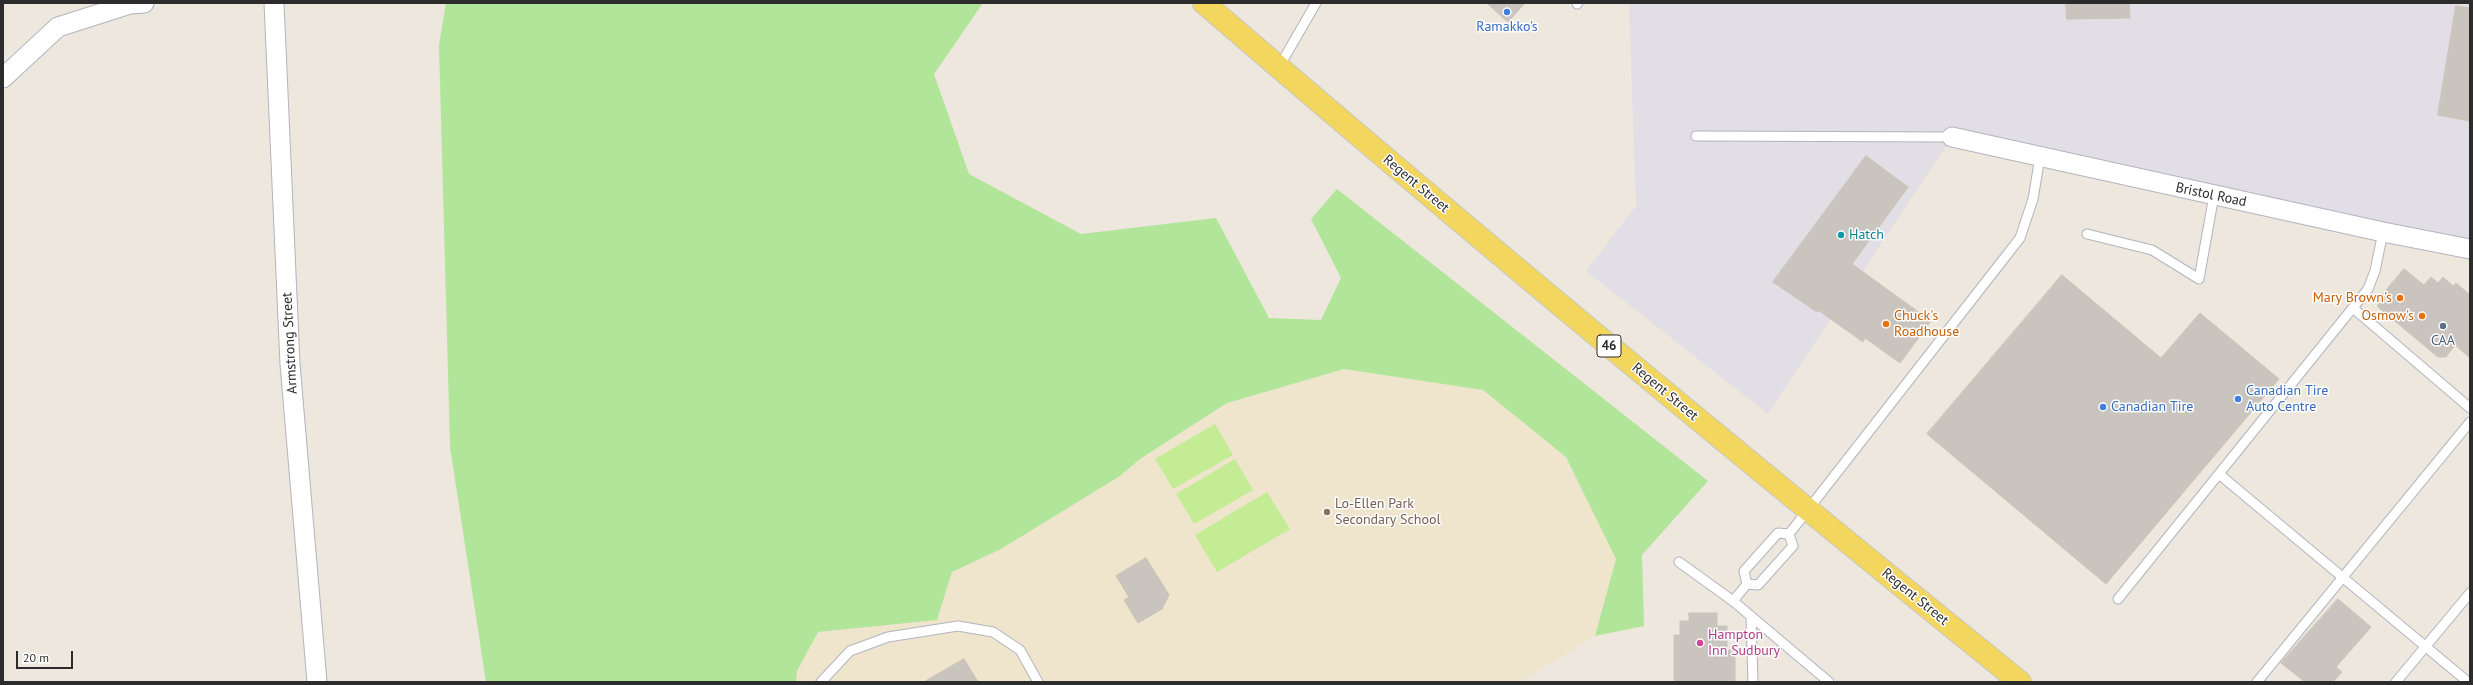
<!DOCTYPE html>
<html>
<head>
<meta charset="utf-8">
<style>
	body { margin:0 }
	#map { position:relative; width:2473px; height:685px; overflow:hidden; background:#eee7de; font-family:"PT Sans",sans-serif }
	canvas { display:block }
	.frame { position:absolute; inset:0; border:4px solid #2c2c2c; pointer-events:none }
	.scale { position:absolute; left:16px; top:651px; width:57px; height:18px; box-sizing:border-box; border:2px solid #2c2c2c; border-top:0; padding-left:5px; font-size:12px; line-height:14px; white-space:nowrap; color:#2c2c2c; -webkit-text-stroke:3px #fff; paint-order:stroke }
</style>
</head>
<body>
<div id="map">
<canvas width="2473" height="685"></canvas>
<div class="frame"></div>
<div class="scale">20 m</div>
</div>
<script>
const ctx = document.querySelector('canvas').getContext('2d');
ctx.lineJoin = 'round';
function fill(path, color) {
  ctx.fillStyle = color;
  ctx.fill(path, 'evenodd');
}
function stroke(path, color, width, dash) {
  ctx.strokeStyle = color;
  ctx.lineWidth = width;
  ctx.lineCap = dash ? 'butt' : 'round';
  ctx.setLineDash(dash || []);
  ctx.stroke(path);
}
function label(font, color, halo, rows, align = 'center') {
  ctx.font = font + ' "PT Sans",sans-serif';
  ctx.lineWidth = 3;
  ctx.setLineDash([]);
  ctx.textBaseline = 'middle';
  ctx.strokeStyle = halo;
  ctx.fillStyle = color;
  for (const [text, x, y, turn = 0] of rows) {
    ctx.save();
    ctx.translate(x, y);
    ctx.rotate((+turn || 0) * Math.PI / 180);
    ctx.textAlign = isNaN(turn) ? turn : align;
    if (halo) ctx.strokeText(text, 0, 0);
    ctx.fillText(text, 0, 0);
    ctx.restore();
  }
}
fill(new Path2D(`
	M1629,3h841v246l-518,-112 -184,277 -182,-143 50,-65z`), '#e1dee6');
fill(new Path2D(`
	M1344,369l139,21 83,67 50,102 -21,77 -75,46h-724l1,-11 21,-39 119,-12 15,-48 49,-23 119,-73 20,-17 87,-56z`), '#efe5cd');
fill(new Path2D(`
	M446,3h537l-49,71 35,100 112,60 135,-16 53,100 52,2 20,-42 -30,-59 26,-30 371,292 -66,74 2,71 -49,10 21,-77 -50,-102 -83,-67 -139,-21 -117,34 -87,56 -20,17 -119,73 -49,23 -15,48 -119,12 -21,39 -1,11h-310l-36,-235 -11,-402z`), '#b1e599');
fill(new Path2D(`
	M1215,424l18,31 -60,34 -18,-30z
	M1235,459l18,31 -59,34 -18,-30z
	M1267,492l23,37 -73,43 -22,-37z`), '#c4ec95');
const building = new Path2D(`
	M1487,3h38l-17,19z
	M2066,3h63l1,15 -63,1z
	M2456,6l14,2v113l-32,-6z
	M1866,156l42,31 -56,77 79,57 -31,42 -35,-25 -2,4 -45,-32 -1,2 -44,-30z
	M2404,269l20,16 7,-8 7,6 5,-6 10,9 3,-3 14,12v63l-15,-13 -9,12h-8l-60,-50v-7z
	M2062,275l99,83 39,-45 79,66 -173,205 -179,-150z
	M1146,558l23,37 -7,14 -24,14 -14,-23 5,-3 -13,-21z
	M2338,599l33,28 -35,40 6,5 -9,10h-28l-24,-19z
	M1689,613h28v13h10v24h8v32h-61v-47h6v-14h9z
	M964,659l14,23h-54z`);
fill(building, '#c9c4bd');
stroke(building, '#c9c3b7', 1);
const service = new Path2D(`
	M1577,4l1,-1
	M1279,67l37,-64
	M1696,136l256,1
	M2087,234l65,16 47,29 15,-84
	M2353,308l117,100
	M2219,474l249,208
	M1789,534l231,-296 13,-39 7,-42
	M1679,562l54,39 14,-17
	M1747,584l11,1 35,-39 -4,-12
	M1747,584l-3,-13 34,-38 11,1
	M2118,599l250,-310 7,-18 8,-39
	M1733,601l96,81
	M1751,616l2,66
	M821,682l29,-31 38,-14 70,-11 35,6 27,18 18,32
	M2257,682l213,-260
	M2396,682l74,-89`);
const minor = new Path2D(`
	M274,3l16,361 27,318
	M3,78l55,-51 72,-23 14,-1
	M1952,137l431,95 87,17`);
const primary = new Path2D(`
	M1204,3c268,231 541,457 816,679`);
stroke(service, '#b2b4bf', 11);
stroke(minor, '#b2b4bf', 21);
stroke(primary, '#c8c8c8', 24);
stroke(service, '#fff', 9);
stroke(minor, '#fff', 19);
stroke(primary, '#f3d65d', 22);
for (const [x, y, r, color] of [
	[1507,12,4,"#3f7fe0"],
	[1841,235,4,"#0f9aa8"],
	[2400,298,4,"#e8710a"],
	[2422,316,4,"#e8710a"],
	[1886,324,4,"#e8710a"],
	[2443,326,4,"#5c6f8a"],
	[2238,399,4,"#3f7fe0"],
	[2103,407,4,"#3f7fe0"],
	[1327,512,4,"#8d6e63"],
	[1700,643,4,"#d1479c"]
]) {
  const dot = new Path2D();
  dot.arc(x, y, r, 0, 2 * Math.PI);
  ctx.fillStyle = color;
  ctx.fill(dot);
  stroke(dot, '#fff', 1.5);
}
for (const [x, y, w] of [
	[1609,346,24]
]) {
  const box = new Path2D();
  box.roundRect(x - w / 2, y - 11, w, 22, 3);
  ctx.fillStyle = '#fff';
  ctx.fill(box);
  stroke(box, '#2c2c2c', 1);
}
label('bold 13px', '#2c2c2c', null, [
	["46",1609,346]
]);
label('14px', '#366cbe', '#fff', [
	["Ramakko's",1507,27,"center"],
	["Canadian Tire",2246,391],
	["Auto Centre",2246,407],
	["Canadian Tire",2111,407]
], 'left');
label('14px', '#2c2c2c', '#fff', [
	["Regent Street",1416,184,40],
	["Bristol Road",2211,195,12],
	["Armstrong Street",290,343,-93],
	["Regent Street",1665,392,40],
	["Regent Street",1915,597,39]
]);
label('14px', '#0d838f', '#fff', [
	["Hatch",1849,235]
], 'left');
label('14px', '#c56008', '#fff', [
	["Mary Brown's",2392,298],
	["Chuck's",1894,316,"left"],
	["Roadhouse",1894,332,"left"],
	["Osmow's",2414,316]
], 'right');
label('14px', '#4e5e75', '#fff', [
	["CAA",2443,341]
]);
label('14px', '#785e54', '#fff', [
	["Lo-Ellen Park",1335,504],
	["Secondary School",1335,520]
], 'left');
label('14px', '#b23c85', '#fff', [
	["Hampton",1708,635],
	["Inn Sudbury",1708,651]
], 'left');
</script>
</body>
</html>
